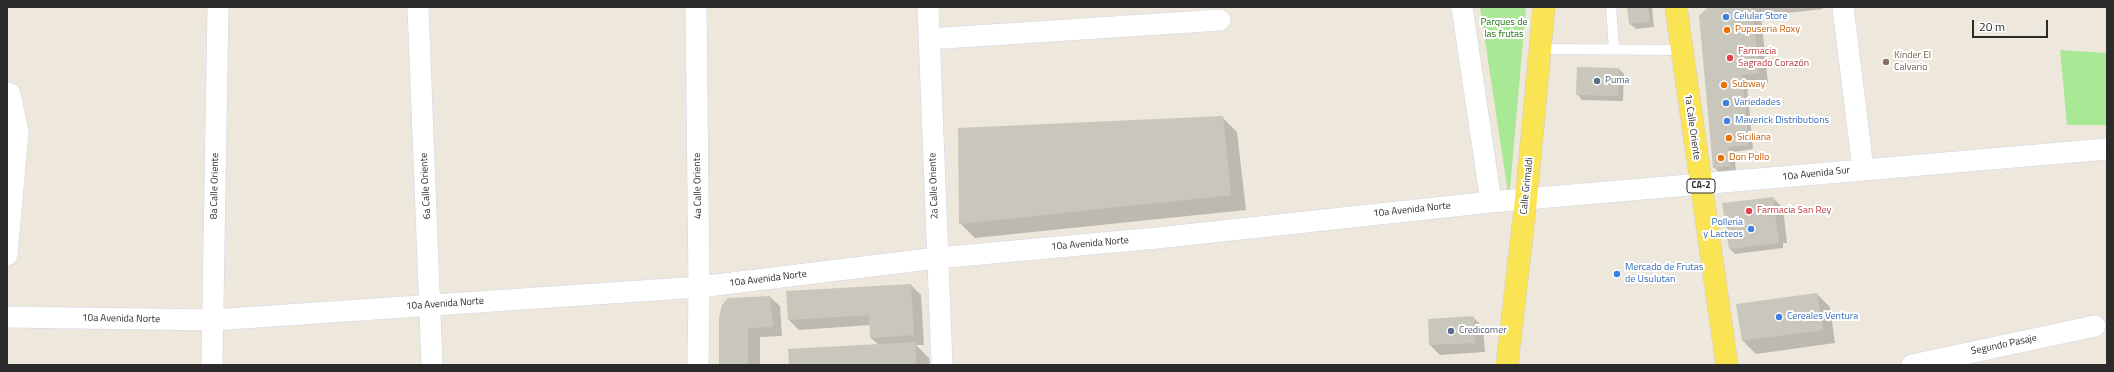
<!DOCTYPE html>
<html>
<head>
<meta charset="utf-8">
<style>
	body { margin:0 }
	#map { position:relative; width:2114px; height:372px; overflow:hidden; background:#eee8dc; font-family:"Titillium Web",sans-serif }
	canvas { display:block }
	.frame { position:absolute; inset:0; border:8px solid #2b2b2b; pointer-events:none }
	.scale { position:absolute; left:1972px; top:20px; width:76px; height:18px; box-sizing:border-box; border:2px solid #2b2b2b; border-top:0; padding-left:5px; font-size:12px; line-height:14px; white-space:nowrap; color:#2b2b2b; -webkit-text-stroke:3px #fff; paint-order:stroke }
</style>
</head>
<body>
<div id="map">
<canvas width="2114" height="372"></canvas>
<div class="frame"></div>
<div class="scale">20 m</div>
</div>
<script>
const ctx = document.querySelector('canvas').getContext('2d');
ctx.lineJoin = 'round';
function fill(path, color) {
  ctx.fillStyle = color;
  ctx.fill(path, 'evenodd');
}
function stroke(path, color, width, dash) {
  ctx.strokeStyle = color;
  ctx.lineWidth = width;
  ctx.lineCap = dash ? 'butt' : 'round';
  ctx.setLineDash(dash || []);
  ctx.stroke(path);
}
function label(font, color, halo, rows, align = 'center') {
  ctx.font = font + ' "Titillium Web",sans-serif';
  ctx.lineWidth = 4;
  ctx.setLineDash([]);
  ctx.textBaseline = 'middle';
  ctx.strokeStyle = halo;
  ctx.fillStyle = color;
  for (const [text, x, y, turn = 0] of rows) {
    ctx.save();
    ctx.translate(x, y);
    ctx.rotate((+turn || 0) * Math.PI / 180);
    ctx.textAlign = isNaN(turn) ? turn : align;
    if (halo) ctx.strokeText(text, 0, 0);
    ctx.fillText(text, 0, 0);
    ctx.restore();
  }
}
fill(new Path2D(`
	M1480,7h46l-17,193z
	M2060,50l47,3v72h-40z`), '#a9e995');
fill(new Path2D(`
	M1628,7h24l2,20 -18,2 -6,-5z
	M1721,7h101l1,2 -62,7 7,67 -21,2 6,64 -19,3 2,19 -16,2 -6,-6 -6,-159z
	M1619,69l5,5 -1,27 -41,-1 -5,-6z
	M1222,117l15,15 9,78 -271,28 -15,-15z
	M1773,198l10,10 4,35h-4v5l-48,6 -6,-6z
	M911,285l10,10 3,50h-8l13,13 1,7h-140l89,-20 -8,-7 -1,-13 -71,5 -10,-10z
	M1817,294l13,13 5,36 -79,11 -13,-13z
	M770,297l10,9 2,30 -22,1v28h-40z
	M1473,317l10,10 2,25 -45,3 -10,-10 -1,-25z`), '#0003');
fill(new Path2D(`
	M1627,7h21l2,15 -21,2z
	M1752,7l7,66 -17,2 7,70 -20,2 2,19 -18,2 -14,-152 8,-8z
	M1577,67l42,1 -1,28 -42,-1z
	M1223,116l8,79 -272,29 -1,-96z
	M1773,197l6,46 -50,6 -7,-46z
	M911,284l3,51 -44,3 -1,-23 -81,5 -2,-29z
	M1817,293l6,37 -81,11 -6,-37z
	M770,296l3,31 -25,1v37h-29v-48l3,-12 6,-7z
	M1474,316l1,27 -46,2 -1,-26z
	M915,342l1,23h-127l-1,-16z`), '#c9c6bb');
const lane = new Path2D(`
	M1611,7l3,42
	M1540,49l142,1`);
const street = new Path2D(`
	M418,7l14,358
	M696,7l3,280 -1,78
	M928,7l14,358
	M1462,7l29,195
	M1843,7l20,162
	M929,39l291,-19
	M7,93l3,1 8,38 -11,123
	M7,317l206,3 486,-33 238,-29 220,-20 334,-36 616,-53
	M212,365l6,-358
	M1912,365l183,-39`);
const primary = new Path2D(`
	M1676,7l51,358
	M1507,365l19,-165 18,-193`);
stroke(lane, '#d1d3e5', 11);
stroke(street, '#d1d3e5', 22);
stroke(primary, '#ccc', 23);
stroke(lane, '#fff', 10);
stroke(street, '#fff', 21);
stroke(primary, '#fbe454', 22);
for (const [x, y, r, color] of [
	[1726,17,4,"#3f7fe0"],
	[1727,30,4,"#e8710a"],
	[1730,58,4,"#e0444e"],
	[1886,62,4,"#8d6e63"],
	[1597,81,4,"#5c6f8a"],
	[1724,85,4,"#e8710a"],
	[1726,103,4,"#3f7fe0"],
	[1727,121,4,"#3f7fe0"],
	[1729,138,4,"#e8710a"],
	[1721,158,4,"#e8710a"],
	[1749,211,4,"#e0444e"],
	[1751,229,4,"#3f7fe0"],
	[1617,274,4,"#3f7fe0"],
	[1779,317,4,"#3f7fe0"],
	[1451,331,4,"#5c6f8a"]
]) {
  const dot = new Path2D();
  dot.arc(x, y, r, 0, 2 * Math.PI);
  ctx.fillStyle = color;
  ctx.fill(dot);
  stroke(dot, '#fff', 1.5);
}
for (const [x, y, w] of [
	[1701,186,28]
]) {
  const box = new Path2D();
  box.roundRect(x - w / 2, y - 7, w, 14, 3);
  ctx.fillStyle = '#fff';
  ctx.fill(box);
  stroke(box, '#2b2b2b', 1);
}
label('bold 9px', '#2b2b2b', null, [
	["CA-2",1701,186]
]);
label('10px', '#366cbe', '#fff', [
	["Celular Store",1734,17],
	["Variedades",1734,103],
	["Maverick Distributions",1735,121],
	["Polleria",1743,223,"right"],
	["y Lacteos",1743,235,"right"],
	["Mercado de Frutas",1625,268],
	["de Usulutan",1625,280],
	["Cereales Ventura",1787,317]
], 'left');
label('10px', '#1f6f15', '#fff', [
	["Parques de",1504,23],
	["las frutas",1504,35]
]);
label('10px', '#c56008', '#fff', [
	["Pupuseria Roxy",1735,30],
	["Subway",1732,85],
	["Siciliana",1737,138],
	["Don Pollo",1729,158]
], 'left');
label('10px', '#be3a42', '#fff', [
	["Farmacia",1738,52],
	["Sagrado Corazón",1738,64],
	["Farmacia San Rey",1757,211]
], 'left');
label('10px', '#785e54', '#fff', [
	["Kinder El",1894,56],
	["Calvario",1894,68]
], 'left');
label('10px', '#4e5e75', '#fff', [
	["Puma",1605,81],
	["Credicomer",1459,331]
], 'left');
label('10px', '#2b2b2b', '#fff', [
	["1a Calle Oriente",1692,127,82],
	["10a Avenida Sur",1816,174,-6],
	["8a Calle Oriente",215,186,-89],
	["6a Calle Oriente",426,186,-93],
	["4a Calle Oriente",698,186,-91],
	["2a Calle Oriente",934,186,-92],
	["Calle Grimaldi",1527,186,-84],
	["10a Avenida Norte",1412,210,-6],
	["10a Avenida Norte",1090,244,-5],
	["10a Avenida Norte",768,279,-7],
	["10a Avenida Norte",445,304,-4],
	["10a Avenida Norte",121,319,1],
	["Segundo Pasaje",2004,345,-12]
]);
</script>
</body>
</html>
